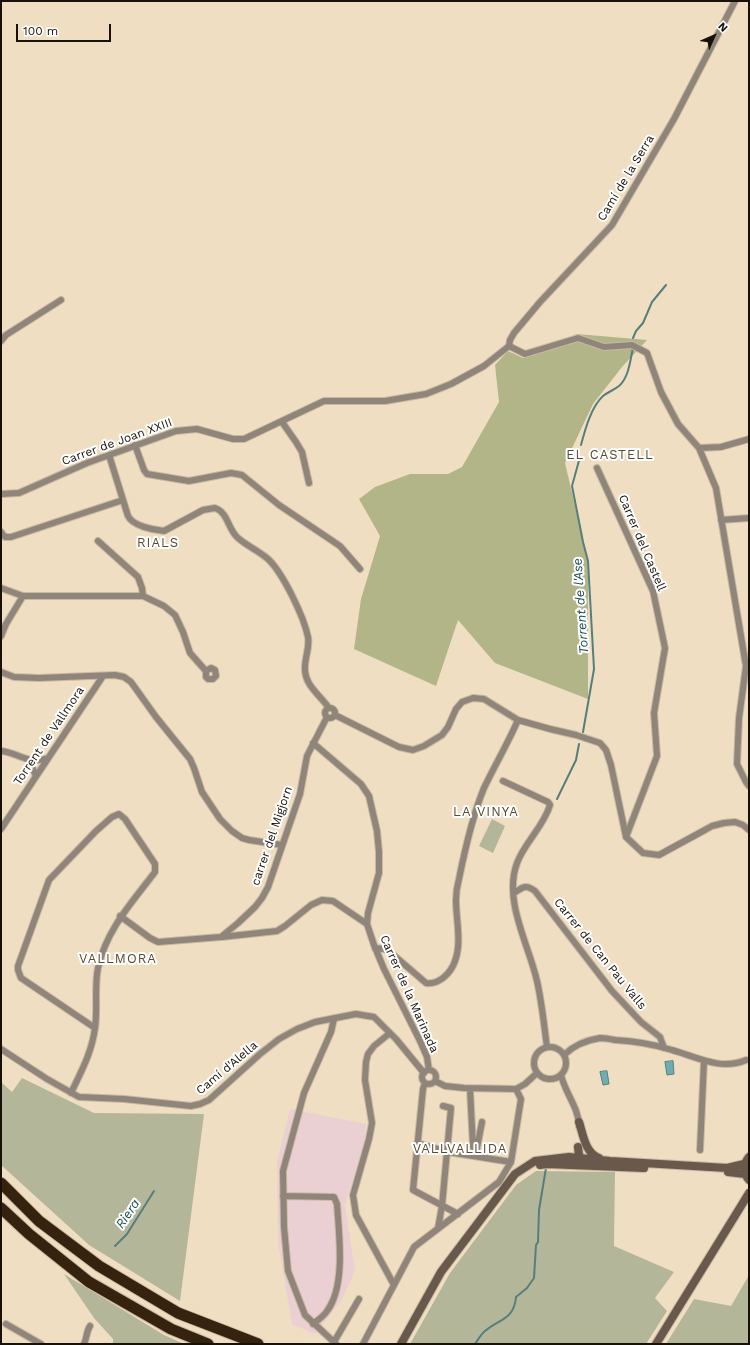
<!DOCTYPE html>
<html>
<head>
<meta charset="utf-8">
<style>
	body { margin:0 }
	#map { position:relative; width:750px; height:1345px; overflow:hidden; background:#f0dec2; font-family:"Work Sans",sans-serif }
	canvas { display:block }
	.frame { position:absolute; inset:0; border:2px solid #171107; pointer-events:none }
	.north { position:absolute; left:694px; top:16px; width:40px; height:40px; -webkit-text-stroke:3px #fff; paint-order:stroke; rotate:45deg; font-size:11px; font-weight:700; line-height:16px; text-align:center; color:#171107 }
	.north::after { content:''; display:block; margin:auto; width:14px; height:18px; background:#171107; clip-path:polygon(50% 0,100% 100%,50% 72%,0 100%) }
	.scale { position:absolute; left:16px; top:24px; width:95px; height:18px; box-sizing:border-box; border:2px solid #171107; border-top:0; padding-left:5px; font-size:12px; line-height:14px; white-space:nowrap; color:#171107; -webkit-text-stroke:3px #fff; paint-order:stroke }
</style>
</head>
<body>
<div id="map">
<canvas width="750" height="1345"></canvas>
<div class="frame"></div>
<div class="north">N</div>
<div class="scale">100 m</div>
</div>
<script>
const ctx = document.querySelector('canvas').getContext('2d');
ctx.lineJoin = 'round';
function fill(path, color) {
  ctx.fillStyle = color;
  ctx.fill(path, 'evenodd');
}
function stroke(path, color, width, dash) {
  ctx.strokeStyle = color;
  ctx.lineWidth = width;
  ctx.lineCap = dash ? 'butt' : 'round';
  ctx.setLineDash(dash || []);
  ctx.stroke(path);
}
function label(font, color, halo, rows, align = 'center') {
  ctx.font = font + ' "Work Sans",sans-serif';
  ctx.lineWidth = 4;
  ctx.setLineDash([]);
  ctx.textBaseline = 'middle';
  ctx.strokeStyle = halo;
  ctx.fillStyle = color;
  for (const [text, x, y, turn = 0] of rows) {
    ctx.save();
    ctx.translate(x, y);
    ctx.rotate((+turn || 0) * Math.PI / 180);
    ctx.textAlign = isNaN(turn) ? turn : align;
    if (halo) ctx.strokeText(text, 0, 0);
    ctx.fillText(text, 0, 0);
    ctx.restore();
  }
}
fill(new Path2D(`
	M290,1109l76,15 -1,17 -20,64 10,66 -14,30 -26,33 -23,-10 -14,-81 -1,-81z`), '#eacfd3');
fill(new Path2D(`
	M492,819l13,7 -12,27 -14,-7z
	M22,1078l72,35 110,1 -24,187 -91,-56 -88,-80v-83l11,10z
	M536,1171l79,1 -1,74 60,26 -19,26 12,13 -21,33h-236l40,-71 66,-88z
	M64,1274l100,61 20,9h-71v-5l-19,-21z
	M749,1275v69h-83l28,-45 37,7z`), '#b4b69a');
fill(new Path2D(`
	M577,334l70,6 -25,27 -29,37 -28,59 23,98v138l-93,-36 -37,-43 -22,66 -82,-37 7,-50 19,-63 -21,-37 16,-12 35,-13h38l14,-7 37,-65 -4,-37 13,-14 15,7z`), '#b2b588');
const water = new Path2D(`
	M673,1061l1,13 -7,1 -2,-13z
	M607,1071l2,13 -6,1 -3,-13z`);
fill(water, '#71acb0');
stroke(water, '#567e7d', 1);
stroke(new Path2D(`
	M633,338l3,-7 7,-8 9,-21 14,-17
	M581,445c4,-15 10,-38 22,-49 5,-4 11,-6 16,-10 10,-9 11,-25 14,-38
	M580,457l-8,29 11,56 5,19 6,108 -11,63
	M557,799l19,-39 3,-16
	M115,1246l12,-12 27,-43
	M475,1344c3,-4 6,-10 10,-13 14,-12 29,-11 31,-34l11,-9 7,-10 2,-33 2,-3 1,-32 7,-42`), '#567e7d', 2);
const street = new Path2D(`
	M1,341l5,-6 55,-35
	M509,346l16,8 53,-16 26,9 28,-2 15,8 14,39 17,32 21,24 17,40 30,178 -7,52 -2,46 9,18 3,4
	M509,346l1,-6 4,-7 26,-31 72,-77 62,-106 61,-118
	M282,422l14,20 6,10 7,31
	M135,445l9,25 3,4 42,7 42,-8 11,2 37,30 61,41 20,23
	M699,448l22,-1 28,-8
	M109,455l19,61c5,10 25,14 36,15l39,-21 12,-2c13,4 13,22 23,30 9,8 21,13 30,21 15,14 36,58 40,78 2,10 -3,20 -3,30 -1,18 14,27 24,41
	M597,468l56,123 12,57 -11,65 3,43 -31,81
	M1,494l18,-1 68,-30 89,-32 21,-2 36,10h11l80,-38h61l41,-7 25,-10 33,-18 25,-20
	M721,520l28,-2
	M1,532l4,5h6l112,-37
	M1,588l22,8h120l-1,-8 -4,-11 -40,-36
	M143,596l21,10 11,9 8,17 7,21 16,18 5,-3 4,2 1,6 -3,3h-5l-2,-2v-6
	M1,636l5,-12 17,-28
	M1,672l13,5 25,1 76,-3 9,2 7,5 25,35 34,42 4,9 8,24 18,27 12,12 10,7 7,2 33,5
	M325 713a5 5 0 1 1 10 0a5 5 0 1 1-10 0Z
	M335,715l64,32 14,3 11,-4 18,-11 6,-8 8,-18 6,-7 11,-4 11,1 34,21 32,9 26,6 24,8 6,7 5,15 15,72 17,16 16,2 44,-24 9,-5 12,-3 11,-1 8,3 6,5
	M313,743l48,41 8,12 8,35 2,21v21l-11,40 -1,11
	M1,751c19,2 26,14 47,7
	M29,760l7,16
	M503,781l45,21 2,3c-6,21 -25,37 -33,58 -14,38 12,82 20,118 5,22 7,44 10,66
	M1,829l102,-153
	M514,893c9,-6 12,-9 21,-2l77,100 29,31 19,15 4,11
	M120,916l30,22 8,4 63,-5 17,-14 17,-16 7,-9 6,-11 32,-93 7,-38 20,-39
	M222,937l55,-6 8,-5 26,-21 11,-5 11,1 34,23 7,21 10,24 36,72 7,16 2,13
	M375,948l9,1 6,3 36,31c13,2 25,-10 29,-22 7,-19 1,-41 1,-61 0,-6 1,-14 3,-21 6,-30 13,-62 25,-91 11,-23 24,-45 34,-68
	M334,1019l-3,13 -27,61 -21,78 1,56 4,44 17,44 31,29
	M390,1033l-16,13 -6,8 -2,8 -1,18 7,43 -3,16 -16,56 3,20 38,70
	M534 1063a16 16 0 1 1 32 0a16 16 0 1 1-32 0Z
	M1,1049l46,30 32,18 45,2 67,7 9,-2 9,-4 51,-46 19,-15 18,-10 18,-7 41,-8 18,3 22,22 28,34
	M564,1055c9,-9 23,-15 36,-17 4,0 10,1 15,2 19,1 38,4 57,10 25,7 49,21 74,10
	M422 1077a7 7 0 1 1 14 0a7 7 0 1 1-14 0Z
	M561,1075c4,18 18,33 18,51
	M435,1081l10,5 19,2 52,1 9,-5 12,-11
	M425,1083l-2,6 -10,101 45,24
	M470,1089l3,58 3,4
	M71,1093c10,-21 21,-41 24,-65 3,-20 -1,-41 3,-60 8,-38 35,-67 57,-96v-8l-30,-45 -6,-5 -7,3 -16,14 -47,49 -31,86v4l3,8 74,50
	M417,1143l31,9 63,10
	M700,1150l4,-89
	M476,1153l6,-31
	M283,1196l51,1 3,7c2,30 9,82 -10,107 -3,5 -9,9 -14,13
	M438,1228l4,-22 9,-98 -8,-2
	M6,1324l35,20
	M334,1342l25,-43
	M84,1344c3,-6 2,-12 6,-18
	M363,1344l51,-97 85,-65 12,-20 10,-63 -5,-10`);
const secondary = new Path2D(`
	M579,1122c4,12 6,31 20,36
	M578,1147l1,8 5,6
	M749,1157c-6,7 -6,16 0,23
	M540,1165l7,-1 97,4
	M728,1172l17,2
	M401,1344l40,-72 74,-98 20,-13 34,-4 41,4 117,7 17,-4
	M656,1344l93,-151`);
const highway = new Path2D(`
	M1,1183l38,38 60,45 79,47 80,31
	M1,1208l28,26 60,48 82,47 37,15`);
stroke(street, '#c9b9a0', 8);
stroke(secondary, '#c9b9a0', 10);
stroke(highway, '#c9b9a0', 13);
stroke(street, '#8f857b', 6);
stroke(secondary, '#68594c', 8);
stroke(highway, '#35220f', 11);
label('12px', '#171107', '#fff', [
	["Camí de la Serra",626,178,-59],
	["Carrer de Joan XXIII",117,442,-20],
	["Carrer del Castell",642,543,67],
	["Torrent de Vallmora",49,736,-56],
	["carrer del Migjorn",272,836,-71],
	["Carrer de Can Pau Valls",600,954,51],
	["Carrer de la Marinada",409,994,66],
	["Camí d'Alella",227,1068,-40]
]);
ctx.letterSpacing = '1px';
label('13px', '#584931', '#fff', [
	["EL CASTELL",610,455],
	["RIALS",158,543],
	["LA VINYA",486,812],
	["VALLMORA",118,959],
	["VALLVALLIDA",460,1149]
]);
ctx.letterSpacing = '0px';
label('italic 13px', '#1a4e52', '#fff', [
	["Torrent de l'Ase",581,606,-94],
	["Riera",128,1214,-56]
]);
</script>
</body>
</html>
